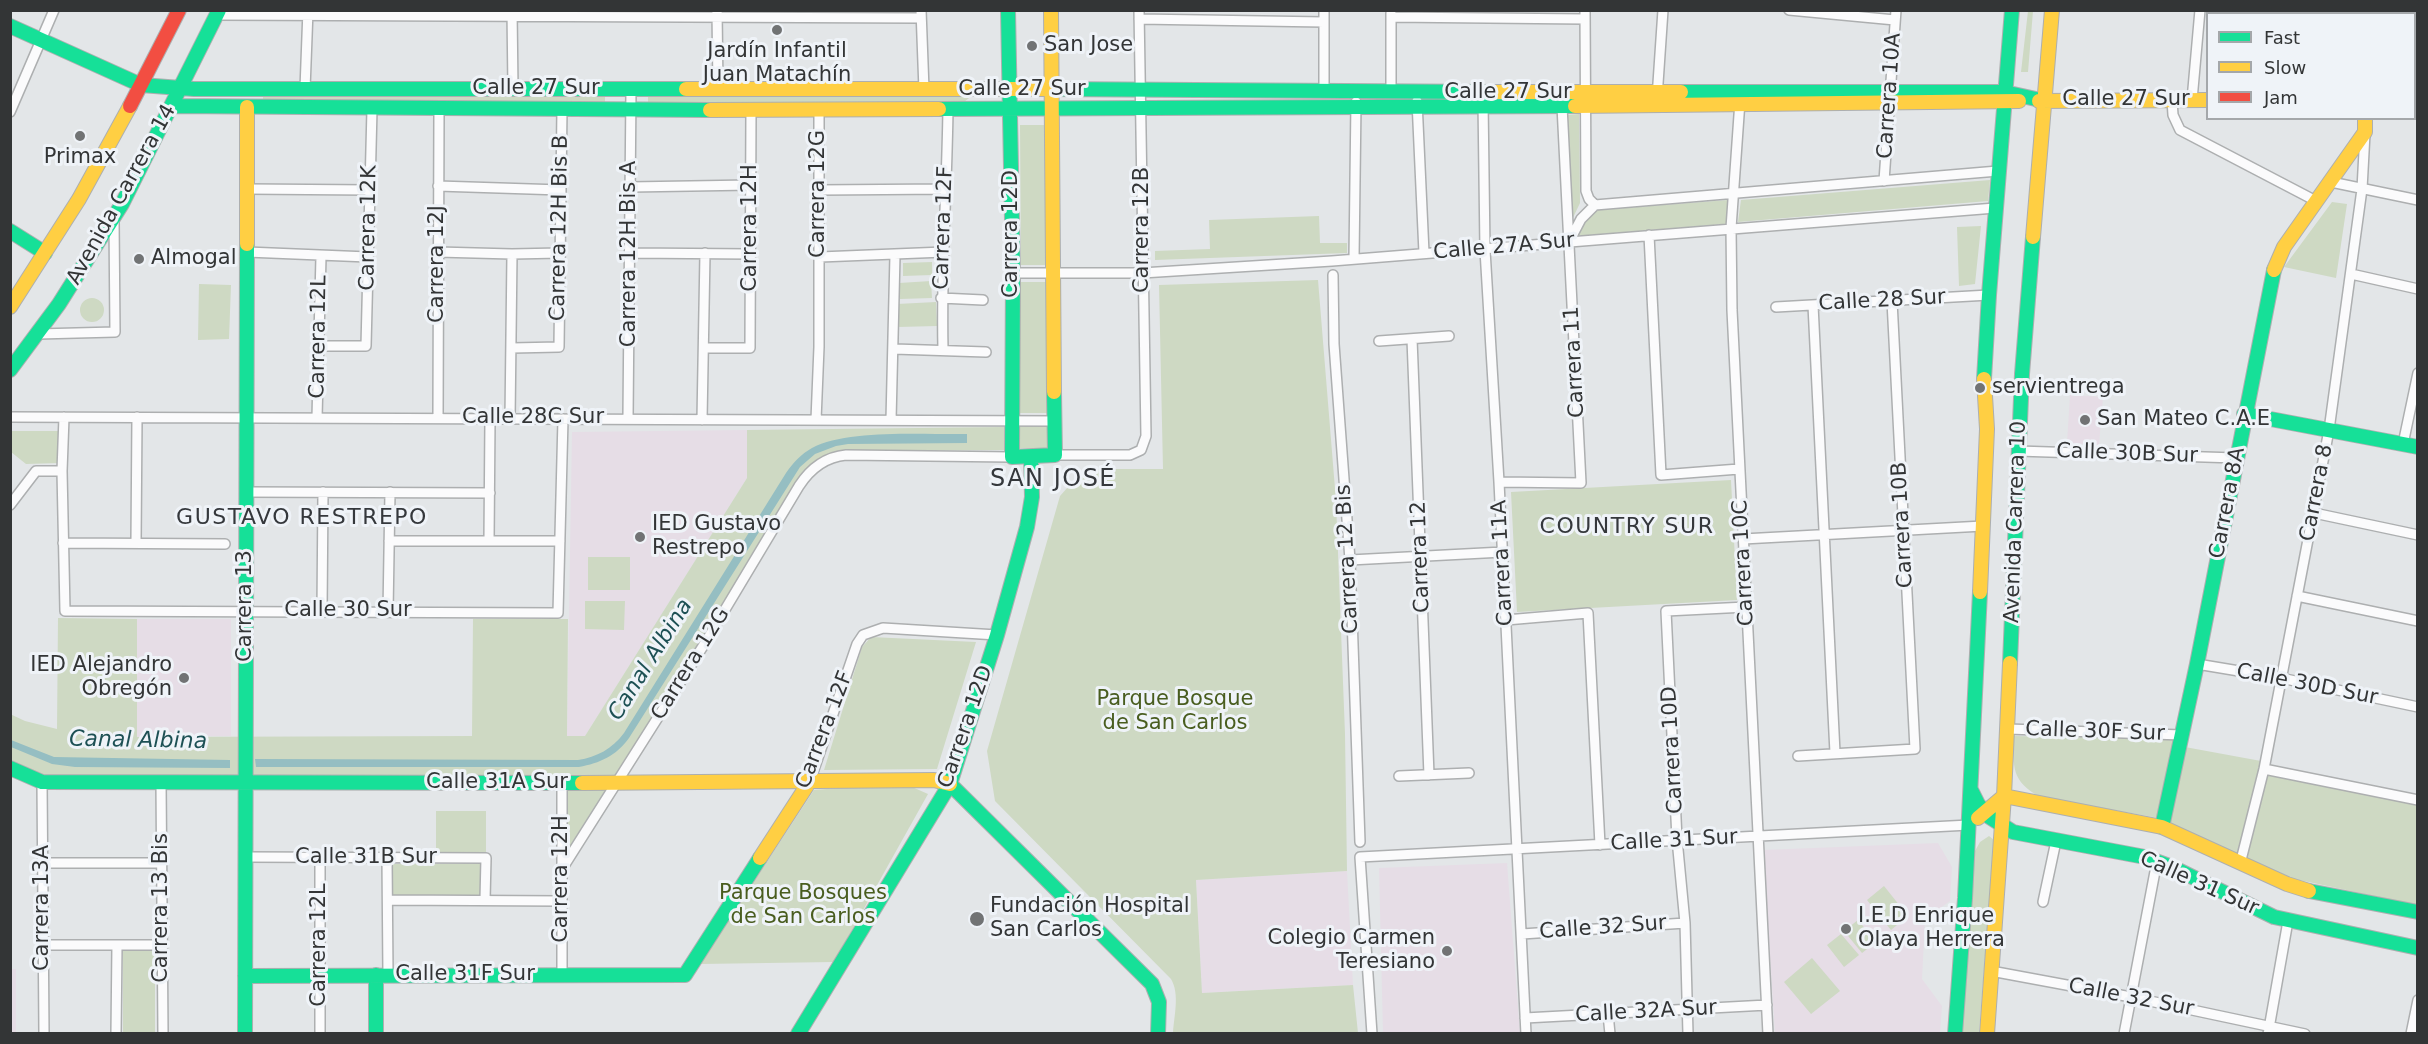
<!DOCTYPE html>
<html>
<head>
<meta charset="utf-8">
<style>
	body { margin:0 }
	#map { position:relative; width:2428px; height:1044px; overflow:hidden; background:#e3e6e8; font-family:"DejaVu Sans",sans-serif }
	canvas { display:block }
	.frame { position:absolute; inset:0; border:12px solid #333536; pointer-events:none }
	.legend { position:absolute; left:2206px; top:12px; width:210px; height:108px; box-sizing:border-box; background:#eff3f8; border:2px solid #a4a7aa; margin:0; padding:8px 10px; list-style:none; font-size:18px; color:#333536 }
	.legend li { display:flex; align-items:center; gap:12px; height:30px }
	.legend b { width:30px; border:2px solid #a4a7aa }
</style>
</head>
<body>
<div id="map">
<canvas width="2428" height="1044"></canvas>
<div class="frame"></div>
<ul class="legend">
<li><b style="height:8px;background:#16e098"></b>Fast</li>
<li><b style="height:8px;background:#ffcf43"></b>Slow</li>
<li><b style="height:8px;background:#f24e42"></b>Jam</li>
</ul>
</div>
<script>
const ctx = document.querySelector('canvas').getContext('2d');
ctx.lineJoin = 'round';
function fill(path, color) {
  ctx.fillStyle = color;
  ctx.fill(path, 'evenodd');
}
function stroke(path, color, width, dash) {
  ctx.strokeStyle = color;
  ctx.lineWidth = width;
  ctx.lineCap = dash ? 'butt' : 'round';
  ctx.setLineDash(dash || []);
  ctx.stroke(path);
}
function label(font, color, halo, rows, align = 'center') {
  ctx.font = font + ' "DejaVu Sans",sans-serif';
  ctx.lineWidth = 6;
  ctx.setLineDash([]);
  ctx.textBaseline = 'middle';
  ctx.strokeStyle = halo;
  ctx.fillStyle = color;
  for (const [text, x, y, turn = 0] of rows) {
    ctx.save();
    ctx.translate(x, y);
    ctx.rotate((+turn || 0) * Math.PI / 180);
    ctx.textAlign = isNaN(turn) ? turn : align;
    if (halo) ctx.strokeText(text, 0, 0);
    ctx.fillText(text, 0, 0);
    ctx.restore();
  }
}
fill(new Path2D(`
	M2070,395l33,2 -4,48 -32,-2z
	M747,430v48l-162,258h-18l5,-304z
	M137,619h94v117l-95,1z
	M1938,843l14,24 -2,34 -25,18 -3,60 20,27 -2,27h-165l-12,-183z
	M1507,863l13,170h-137l-4,-165z
	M1347,871l6,114 -151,8 -6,-113z
	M11,969h5v64h-5z`), '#e6dde6');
fill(new Path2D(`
	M2028,11h5l-5,61h-7z
	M263,93h342v10h-342z
	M648,94l325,1 -13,10 -312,-1z
	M1579,114l1,89 -11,23 -2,-111z
	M1020,125h29v140h-28z
	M1990,180l-2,21 -250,21 3,-22z
	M1728,200l-2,24 -148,12c3,-13 9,-20 20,-26z
	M2332,202l15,2 -11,74 -52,-11z
	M1319,216l1,27h27v10l-192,7v-9l55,-2 -1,-29z
	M1981,226l-6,58 -16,2 -2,-59z
	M932,262v13l-29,1v-13z
	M1318,280l18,221 9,233 2,137 -151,9 6,113 151,-8 5,48h-185c1,-17 7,-39 -2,-54l-176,-178 -8,-50 73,-255 24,-27h79l-4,-184z
	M931,281l1,17 -32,1 -1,-16z
	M1020,282h30l-1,131h-30z
	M199,284l32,1 -2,54 -31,1z
	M80 310a12 12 0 1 1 24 0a12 12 0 1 1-24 0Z
	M936,302l1,24 -39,1 -1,-23z
	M1020,426h30l-1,23 -29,-1z
	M1004,427v23l-162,1c-18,5 -30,12 -42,26l-71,119 -163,259v-75l-530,-4 -25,-13 -1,-49 15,7 32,8 1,-111 79,1v118l335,-1 1,-117h95l-1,117h18l162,-258v-48z
	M10,431h50l-1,32 -33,1 -15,-12z
	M1731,480l6,120 -220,12 -6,-120z
	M588,557h42v33h-42z
	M585,601h40l-1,29 -39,-1z
	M871,637l105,5 -39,127 -113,1 38,-123z
	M2014,736l160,3v6l87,16 -2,10 158,31v103l-132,-28 -126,-59 -119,-21c-29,-16 -27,-30 -26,-61z
	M903,783l25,11 -94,168 -134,2 114,-174z
	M436,811h50v42h-50z
	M1989,836l5,4 -15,193 -17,1 13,-183 5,-9z
	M392,864h90v32l-91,-1z
	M1884,886l24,30 -17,14 -24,-30z
	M1858,920l18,22 -14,11 -18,-22z
	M1841,934l18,21 -15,12 -17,-22z
	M155,946v87h-32v-86z
	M1812,958l28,33 -29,23 -27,-32z`), '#ced9c3');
fill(new Path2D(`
	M967,434v9l-119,1 -12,2 -21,8 -15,13 -171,271c-13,18 -29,25 -50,29h-323l-1,-8 323,1c19,-3 34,-11 46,-27l162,-260c7,-10 15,-19 26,-25 35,-19 114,-13 155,-14z
	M11,740l43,17 176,3v8l-155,-1 -23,-3 -41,-17z`), '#95bec2');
const street = new Path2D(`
	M512,10l1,79
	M717,10l1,80
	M921,10l3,80
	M1324,10v82
	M1585,10l1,181 3,8 6,6
	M1789,10l106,10
	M2286,14v-4
	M217,15l704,3
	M1391,17l194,2
	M1139,19l185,3
	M305,89l3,-79
	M1391,92v-79
	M1657,98l6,-88
	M2172,100l1,15 7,15 136,71
	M2192,100l8,-90
	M1417,101l7,152
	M1483,101l2,149 14,232 27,552
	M1740,101l-9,127 1,82 36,724
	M10,112l44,-102
	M1884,181l12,-171
	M2331,182l87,18
	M438,186l123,4
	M630,187l121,-2
	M247,189l123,1
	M819,190l128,-1
	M1595,205l403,-34
	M1649,235l12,240 78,-6
	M1570,240l11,-21 14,-14
	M247,252l121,5
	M438,252l74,2 48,-1
	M630,253l120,1
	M820,257l124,-5
	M1354,258l2,-156
	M1013,273h129l190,-12 663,-53
	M2351,274l67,15
	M1333,275l1,69 16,216 10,282
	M941,298l42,2
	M1813,305l22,448
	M1776,307l213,-12
	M38,334l77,-2 -1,-112
	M1412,339l17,436
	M1379,341l70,-5
	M318,346h48l6,-237
	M512,348l47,-1 3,-239
	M704,348h46l1,-239
	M894,349l92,3
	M943,349c-2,-81 4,-161 5,-241
	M10,417l1045,4
	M64,417l-2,54 3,140 493,2 5,-194
	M317,418l4,-162
	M438,418l1,-308
	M628,418l3,-329
	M510,419l2,-165
	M702,420l3,-167
	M816,420l3,-73v-236
	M891,420l4,-165
	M2403,444l15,-71
	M2018,451l218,7
	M1055,455h75l11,-5 5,-14 -7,-426
	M1499,482l82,1 -19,-377
	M246,492l244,1
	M10,505l26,-34h26
	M2314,513l104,22
	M1743,539l240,-13
	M389,541h171
	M489,541l1,-122
	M136,542l1,-125
	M63,543l162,1
	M1350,560l153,-8
	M2297,596l121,25
	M322,611l1,-119
	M388,612l2,-120
	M1506,620l82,-7 12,232
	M2197,664l84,14 137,29
	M2008,729l174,6
	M1798,756l117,-7 -23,-448
	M2264,769l154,31
	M1399,776l70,-3
	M810,781l47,-137 6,-9 20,-7 114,7
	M42,782l2,252
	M161,782l2,252
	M562,783v192
	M246,857l240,1 -1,42
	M387,858l1,117
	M43,863h119
	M2240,864l24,-95 65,-339 33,-241 3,-56
	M562,869l143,-226 94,-157c11,-17 26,-29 47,-31l166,2
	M388,900l174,1
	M2043,902l13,-61
	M1522,934l163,-11
	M44,945h119
	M1991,971l140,26 174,37
	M1608,1014l2,20
	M1525,1018l242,-13
	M116,1034l1,-89
	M320,1034v-177
	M1372,1034l-12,-177 609,-32
	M1688,1034l-3,-111 -8,-84 -11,-228 80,-4
	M2124,1034l33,-173
	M2268,1034l20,-113
	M2411,1034l7,-34`);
const fast = new Path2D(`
	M1008,10l5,263 -1,184 43,-2 -1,-63
	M10,26l131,59 53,4h492
	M1048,89l445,3
	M1681,92h323l41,9
	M2414,102l4,1
	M173,106l537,4
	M939,109l636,-3
	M10,231l35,22
	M10,370l49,-66 63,-100 97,-194
	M1984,379l5,-84 23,-285
	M2244,414l174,33
	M2010,663l12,-289 11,-137
	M10,768l32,14 540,1
	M950,784l202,200 7,18 -1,32
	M1971,790l7,14 10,12 25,16 132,25 27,10 102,50 144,31
	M2162,827l35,-163 77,-394
	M2309,891l109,21
	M376,975v59
	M245,976l440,-1 75,-117
	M245,1034l2,-790
	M798,1034l152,-250 47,-149 30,-108 5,-30 -1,-40
	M1955,1034l10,-136 15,-306`);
const slow = new Path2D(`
	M1051,10l3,382
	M686,89h362
	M1493,92h188
	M2039,101l169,-1
	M1575,106l444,-5
	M710,110l229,-1
	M2033,237l19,-227
	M247,244v-137
	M2274,270l10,-23 81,-115v-14
	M10,307l69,-108 51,-93
	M1980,592l7,-163 -3,-50
	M582,783l352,-3 16,4
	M1978,818l26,-22 158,31 125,57 22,7
	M760,858l50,-77
	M1987,1034l17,-238 6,-133`);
const jam = new Path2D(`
	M2375,14l1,-4
	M130,106l49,-96`);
stroke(street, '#adafb0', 12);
stroke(fast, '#adafb0', 16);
stroke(slow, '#adafb0', 16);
stroke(jam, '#adafb0', 16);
stroke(street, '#fbfbfc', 9);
stroke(fast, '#16e098', 14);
stroke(slow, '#ffcf43', 14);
stroke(jam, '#f24e42', 14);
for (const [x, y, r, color] of [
	[777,30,6,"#717374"],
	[1032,46,6,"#717374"],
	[80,136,6,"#717374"],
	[139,259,6,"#717374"],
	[1980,388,6,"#717374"],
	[2085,420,6,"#717374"],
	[640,537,6,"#717374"],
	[184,678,6,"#717374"],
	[977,919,8,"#717374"],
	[1846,929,6,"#717374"],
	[1447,951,6,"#717374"]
]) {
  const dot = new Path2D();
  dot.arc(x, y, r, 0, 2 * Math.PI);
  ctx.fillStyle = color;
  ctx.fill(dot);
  stroke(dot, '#eff3f8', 2);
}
label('21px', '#333536', '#eff3f8', [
	["San Jose",1044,46],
	["Jardín Infantil",777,52,"center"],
	["Juan Matachín",777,76,"center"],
	["Primax",80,158,"center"],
	["Almogal",151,259],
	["servientrega",1992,388],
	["San Mateo C.A.E",2097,420],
	["IED Gustavo",652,525],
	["Restrepo",652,549],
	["IED Alejandro",172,666,"right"],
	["Obregón",172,690,"right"],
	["Fundación Hospital",990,907],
	["San Carlos",990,931],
	["I.E.D Enrique",1858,917],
	["Olaya Herrera",1858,941],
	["Colegio Carmen",1435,939,"right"],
	["Teresiano",1435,963,"right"]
], 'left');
label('21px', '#333536', '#eff3f8', [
	["Calle 27 Sur",536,89],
	["Calle 27 Sur",1022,90],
	["Calle 27 Sur",1508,93],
	["Carrera 10A",1890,96,-86],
	["Calle 27 Sur",2126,100],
	["Carrera 12G",819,194,-90],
	["Avenida Carrera 14",122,195,-61],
	["Carrera 12K",369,228,-89],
	["Carrera 12H Bis B",560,228,-89],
	["Carrera 12H",751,228,-90],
	["Carrera 12F",944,228,-88],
	["Carrera 12B",1143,230,-90],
	["Carrera 12D",1012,234,-90],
	["Calle 27A Sur",1504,247,-5],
	["Carrera 12H Bis A",630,254,-90],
	["Carrera 12J",438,264,-90],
	["Calle 28 Sur",1882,301,-3],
	["Carrera 12L",319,337,-89],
	["Carrera 11",1575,362,-93],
	["Calle 28C Sur",533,418],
	["Calle 30B Sur",2127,454,2],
	["Carrera 8",2317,493,-79],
	["Carrera 8A",2228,503,-79],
	["Avenida Carrera 10",2016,522,-88],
	["Carrera 10B",1903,525,-93],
	["Carrera 12",1421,557,-92],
	["Carrera 12 Bis",1348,559,-93],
	["Carrera 11A",1503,563,-93],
	["Carrera 10C",1744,563,-93],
	["Carrera 13",246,606,-90],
	["Calle 30 Sur",348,611],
	["Carrera 12G",691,664,-58],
	["Calle 30D Sur",2307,685,11],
	["Carrera 12D",966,727,-71],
	["Carrera 12F",825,730,-69],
	["Calle 30F Sur",2095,732,2],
	["Carrera 10D",1673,750,-93],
	["Calle 31A Sur",497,783],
	["Calle 31 Sur",1674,841,-3],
	["Calle 31B Sur",366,858],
	["Carrera 12H",562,879,-90],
	["Calle 31 Sur",2199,884,24],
	["Carrera 13A",43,908,-90],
	["Carrera 13 Bis",162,908,-90],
	["Calle 32 Sur",1603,928,-4],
	["Carrera 12L",320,945,-90],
	["Calle 31F Sur",465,975],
	["Calle 32 Sur",2131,998,11],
	["Calle 32A Sur",1646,1012,-3]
]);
label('21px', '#495d1f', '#eff3f8', [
	["Parque Bosque",1175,700],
	["de San Carlos",1175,724],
	["Parque Bosques",803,894],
	["de San Carlos",803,918]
]);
ctx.letterSpacing = '1.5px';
label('22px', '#35383c', '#eff3f8', [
	["GUSTAVO RESTREPO",302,518],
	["COUNTRY SUR",1627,527]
]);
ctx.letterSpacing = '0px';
label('italic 22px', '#1d5054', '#eff3f8', [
	["Canal Albina",651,660,-58],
	["Canal Albina",138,741,1]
]);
ctx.letterSpacing = '1.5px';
label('24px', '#35383c', '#eff3f8', [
	["SAN JOSÉ",1053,480]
]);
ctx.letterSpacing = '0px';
</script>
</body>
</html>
